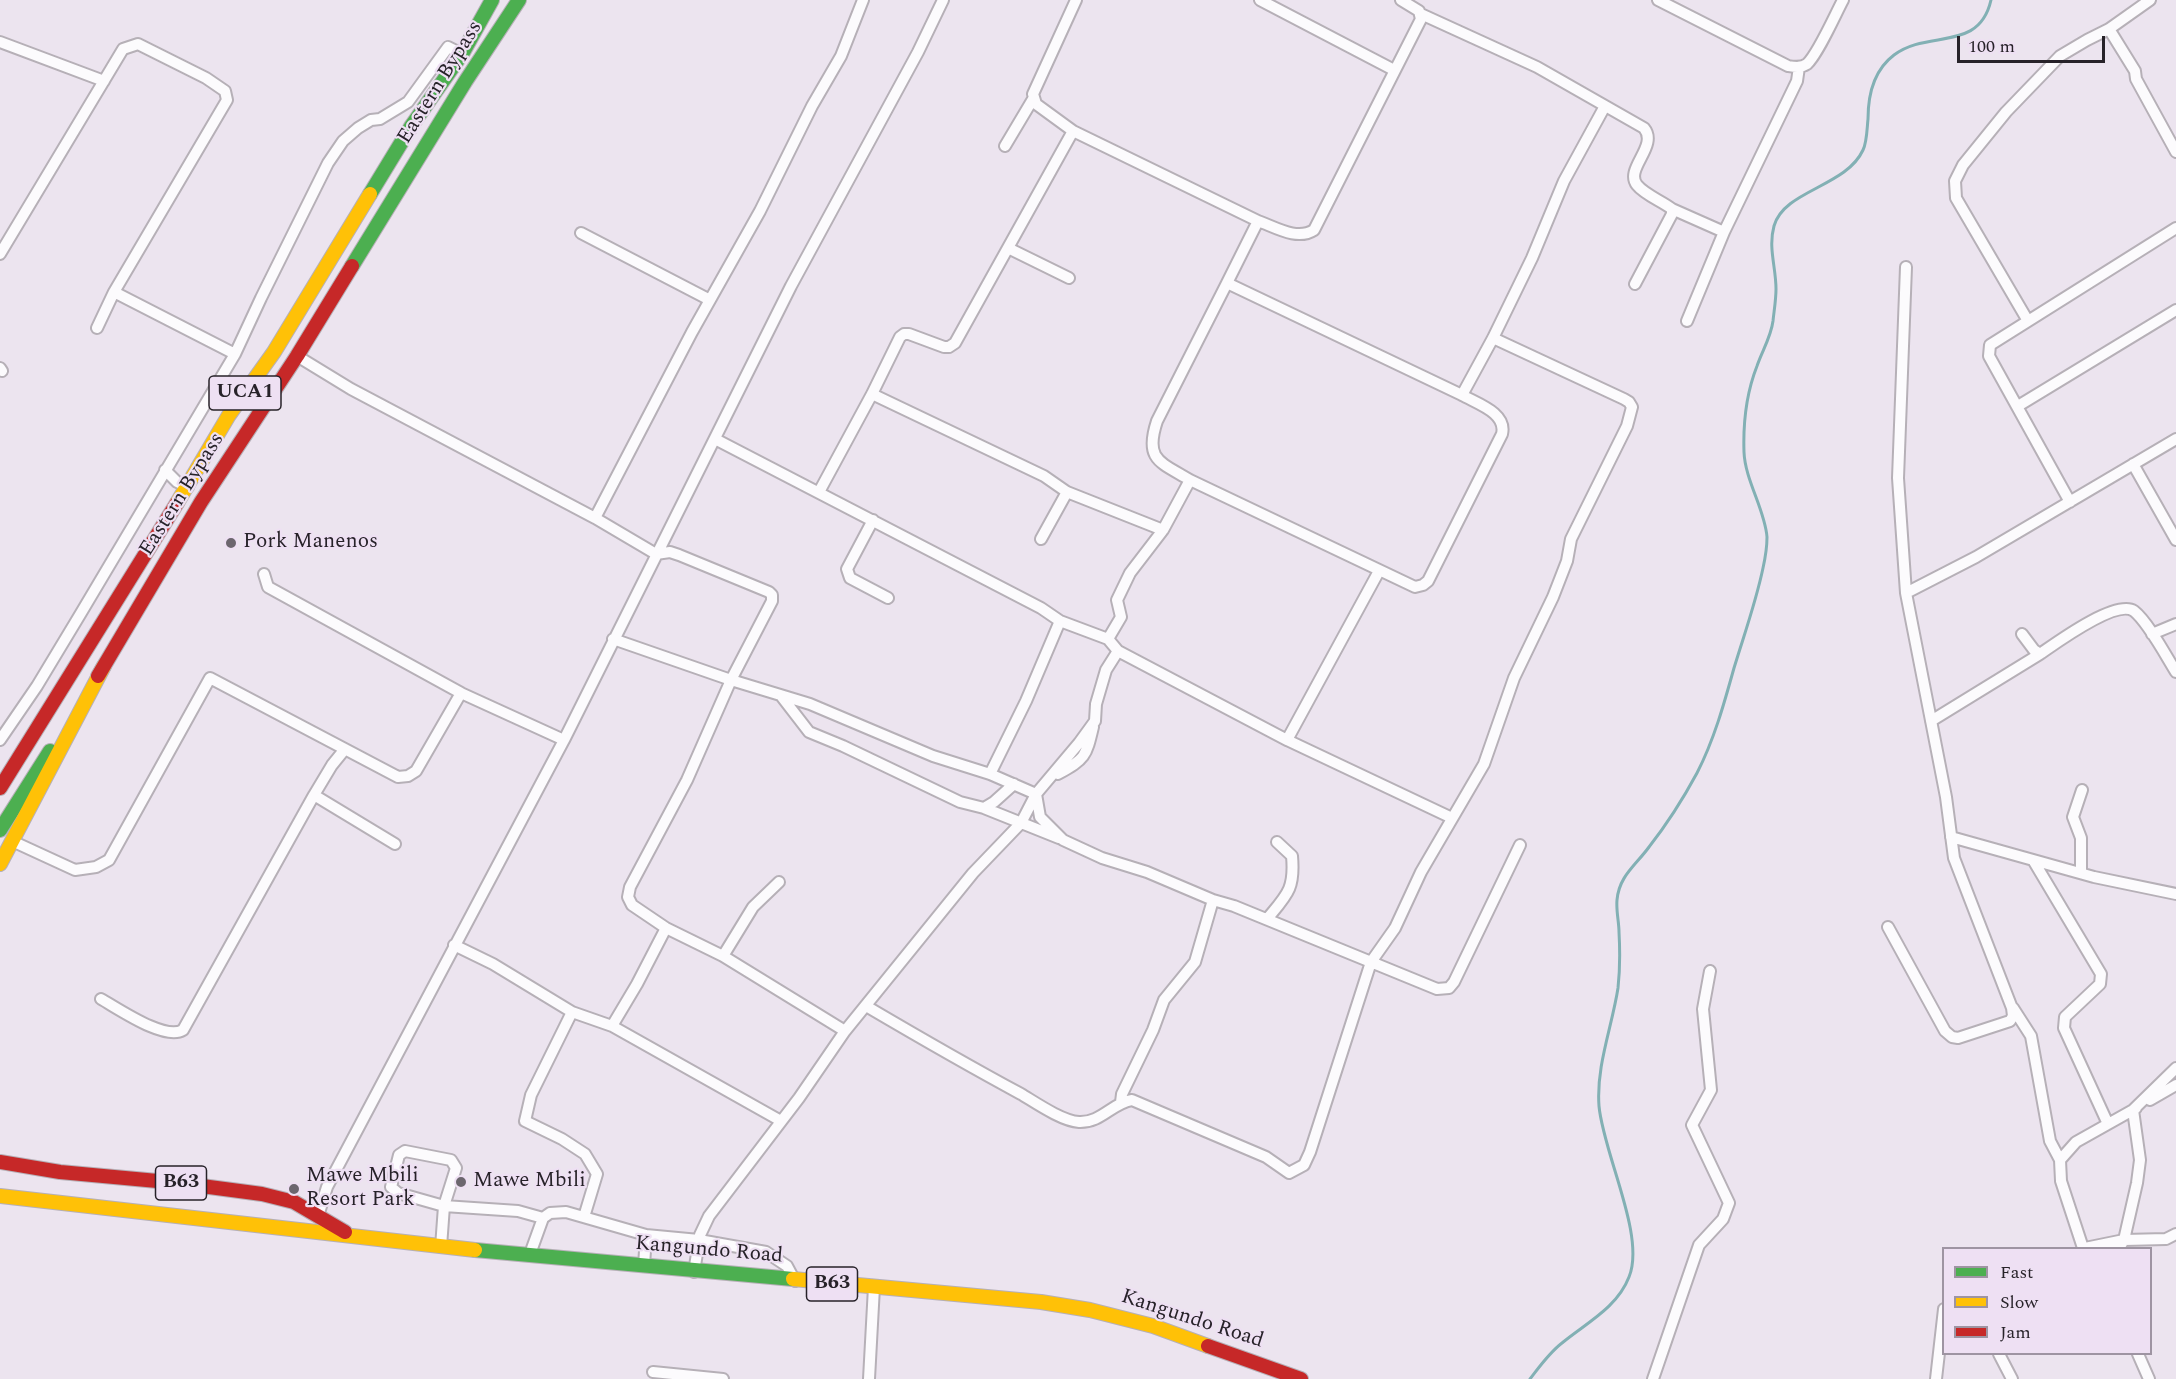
<!DOCTYPE html>
<html>
<head>
<meta charset="utf-8">
<style>
	body { margin:0 }
	#map { position:relative; width:2176px; height:1379px; overflow:hidden; background:#ece4ef; font-family:Spectral,serif }
	canvas { display:block }
	.legend { position:absolute; left:1942px; top:1247px; width:210px; height:108px; box-sizing:border-box; background:#eee0f3; border:2px solid #9e94a2; margin:0; padding:8px 10px; list-style:none; font-size:18px; color:#272229 }
	.legend li { display:flex; align-items:center; gap:12px; height:30px }
	.legend b { width:30px; border:2px solid #9e94a2 }
	.scale { position:absolute; left:1957px; top:36px; width:148px; height:27px; box-sizing:border-box; border:3px solid #272229; border-top:0; padding-left:8px; font-size:18px; line-height:21px; white-space:nowrap; color:#272229; -webkit-text-stroke:4px #eee0f3; paint-order:stroke }
</style>
</head>
<body>
<div id="map">
<canvas width="2176" height="1379"></canvas>
<ul class="legend">
<li><b style="height:8px;background:#4caf50"></b>Fast</li>
<li><b style="height:8px;background:#ffc107"></b>Slow</li>
<li><b style="height:8px;background:#c62828"></b>Jam</li>
</ul>
<div class="scale">100 m</div>
</div>
<script>
const ctx = document.querySelector('canvas').getContext('2d');
ctx.lineJoin = 'round';
function stroke(path, color, width, dash) {
  ctx.strokeStyle = color;
  ctx.lineWidth = width;
  ctx.lineCap = dash ? 'butt' : 'round';
  ctx.setLineDash(dash || []);
  ctx.stroke(path);
}
function label(font, color, halo, rows, align = 'center') {
  ctx.font = font + ' Spectral,serif';
  ctx.lineWidth = 4.5;
  ctx.setLineDash([]);
  ctx.textBaseline = 'middle';
  ctx.strokeStyle = halo;
  ctx.fillStyle = color;
  for (const [text, x, y, turn = 0] of rows) {
    ctx.save();
    ctx.translate(x, y);
    ctx.rotate((+turn || 0) * Math.PI / 180);
    ctx.textAlign = isNaN(turn) ? turn : align;
    if (halo) ctx.strokeText(text, 0, 0);
    ctx.fillText(text, 0, 0);
    ctx.restore();
  }
}
stroke(new Path2D(`
	M1530,1379c10,-13 19,-26 32,-36 24,-20 55,-35 67,-66 17,-41 -26,-124 -30,-171 -3,-40 13,-79 19,-118 2,-18 2,-38 1,-56 0,-10 -3,-21 -2,-32 2,-24 19,-35 32,-53 18,-23 34,-48 48,-74 17,-33 27,-69 37,-105 10,-33 22,-66 29,-100 2,-9 4,-22 4,-31 -2,-27 -22,-57 -23,-85 -1,-30 2,-58 13,-86 5,-15 14,-29 16,-45 1,-10 3,-21 3,-32 0,-22 -8,-41 -2,-63 10,-36 72,-39 89,-76 4,-8 4,-22 5,-31 0,-24 6,-49 26,-64 34,-26 85,-2 97,-55`), '#82b0b4', 3);
const street = new Path2D(`
	M1260,0l134,70
	M1658,0l130,66c7,1 13,2 19,-2 11,-10 28,-49 36,-64
	M1421,14l116,53 107,61c15,18 -20,41 -7,57 8,10 25,16 35,24v5l-37,70
	M2109,29l26,42 1,8 40,73
	M0,42l104,39
	M1073,131l-37,-27 -3,-10 43,-94
	M1005,146l28,-47
	M1672,209l52,23
	M581,233l129,67
	M1008,248l61,30
	M0,254l123,-205 15,-5 68,34 19,13 2,9 -113,192 121,62
	M1227,283l-70,138c-13,39 3,41 33,59l225,107 8,-2 5,-4 74,-147c5,-21 -24,-30 -40,-39l-235,-112 31,-62c17,6 39,20 56,9l107,-211 -2,-8 -18,-11
	M1687,321l37,-89 73,-151 2,-14
	M2028,321l-72,-123 -1,-17 8,-16 43,-53 54,-56 27,-16 22,-11 41,-29
	M97,328l17,-36
	M297,356l54,33 244,129 61,36 14,-2 9,3 90,37 3,3v6l-41,79 -44,100 -57,107 -2,10 4,8 34,23 57,28 122,75 -46,67 -90,118 -9,19 -6,37
	M0,368l2,3
	M872,394l172,82 23,16 96,38
	M1462,395l31,-57 39,-80 32,-77 41,-75
	M2018,406l158,-96
	M715,439l326,169 19,13 48,18
	M2133,464l43,76
	M165,470l12,12 11,5
	M1190,480l-27,50 -33,43 -13,27 4,17 -13,22 10,12 169,89 165,78
	M819,492l53,-98 28,-57 4,-3h5l35,13h5l6,-4 118,-212 185,90
	M2070,502l-81,-146 1,-11 186,-117
	M595,518l97,-186 68,-121 52,-105 29,-50 22,-56
	M873,520l-26,49 3,9 38,20
	M1041,539l26,-47
	M264,574l4,13 193,106
	M1906,593l70,-36 200,-118
	M2022,634l12,16 6,4c16,-11 76,-55 94,-43 14,11 32,45 42,61
	M2152,634l24,-10
	M613,639l118,41 79,24 123,52 57,18 46,20 4,23 23,23 39,18 45,14 66,28 21,6 137,56 24,-34 26,-56 63,-108 30,-86 39,-81 14,-36 4,-22 56,-113 5,-19 -3,-5 -5,-3 -131,-61
	M782,697l27,35 34,14 117,56 24,6 10,-6 20,-18
	M1931,721l109,-67
	M0,740l37,-54 44,-73 154,-259 26,-56 67,-135 15,-22 15,-13 13,-8 9,-1 28,-17 40,-55 14,7
	M1287,740l92,-169
	M990,774l36,-73 34,-80
	M1058,774c27,-15 28,-17 35,-47
	M314,795l81,49
	M984,808l75,30
	M1951,837l143,40 82,17
	M12,841l63,29 21,-3 13,-7 101,-182 188,99 10,-1 8,-5 45,-78 103,47
	M2033,860l68,114 -1,10 -35,33 -1,11 44,96
	M2081,873v-35l-8,-21 9,-27
	M1267,919c20,-24 28,-30 25,-63l-15,-14
	M1888,927l57,104 7,6 6,1 52,-17 3,-5 -1,-8 -58,-150 -8,-61 -40,-204 -8,-115 8,-211
	M666,928l-29,56 -25,42 169,95
	M454,945l39,19 79,48 40,14
	M723,956l30,-49 26,-25
	M101,999c18,10 64,42 82,31l131,-235 18,-30 13,-16
	M866,1006c51,30 103,60 155,88 15,9 41,27 58,28 22,1 33,-19 53,-22l134,57 23,16 15,-8 6,-13 61,-190 66,27 12,-1 5,-6 66,-137
	M2013,1008l18,28 19,105 10,19
	M572,1012l-41,83 -6,26 37,18 23,15 12,20 -13,43
	M845,1031l128,-158 48,-50 15,-29 43,-51 16,-22 1,-17 10,-34 12,-19
	M2150,1100l26,-15
	M1121,1102l1,-8 31,-64 11,-30 31,-38 18,-62
	M318,1216l9,-29 237,-447 227,-454 127,-234 25,-52
	M441,1247l3,-41 12,-38 -5,-8 -46,-9 -6,4 -8,32 7,6 46,13 74,5 25,7
	M2083,1248l-22,-67 -1,-21 16,-18 57,-32 43,-42
	M2085,1248l39,-8 42,-1 10,-5
	M2119,1248l5,-8 13,-57 3,-23 -7,-50 3,-2
	M530,1254l13,-36 7,-5 16,-1 80,23 53,5 67,12 21,14 8,15
	M644,1266l2,-31
	M1999,1354l13,25
	M2138,1354l11,25
	M653,1372l70,7
	M869,1379l5,-92
	M1653,1379l46,-134 24,-26 6,-16 -37,-78 19,-35 -8,-81 7,-38
	M1936,1379l8,-70`);
const fast = new Path2D(`
	M370,194l42,-69 50,-71 30,-54
	M352,266l113,-184 54,-82
	M0,830l50,-79
	M475,1250l318,29`);
const slow = new Path2D(`
	M177,503l52,-88 45,-63 96,-158
	M0,864l104,-198
	M0,1196l475,54
	M793,1279l248,23 49,8 63,16 55,20`);
const jam = new Path2D(`
	M98,676l103,-174 96,-146 55,-90
	M0,788l177,-285
	M0,1162l60,10 119,11 83,11 32,8 51,30
	M1208,1346l93,33`);
stroke(street, '#b6b0b7', 14);
stroke(fast, '#b6b0b7', 16);
stroke(slow, '#b6b0b7', 16);
stroke(jam, '#b6b0b7', 16);
stroke(street, '#fcfbfd', 10);
stroke(fast, '#4caf50', 14);
stroke(slow, '#ffc107', 14);
stroke(jam, '#c62828', 14);
for (const [x, y, r, color] of [
	[231,543,6,"#6c666e"],
	[461,1182,6,"#6c666e"],
	[294,1189,6,"#6c666e"]
]) {
  const dot = new Path2D();
  dot.arc(x, y, r, 0, 2 * Math.PI);
  ctx.fillStyle = color;
  ctx.fill(dot);
  stroke(dot, '#eee0f3', 2);
}
for (const [x, y, w] of [
	[245,393,72],
	[181,1183,51],
	[832,1284,51]
]) {
  const box = new Path2D();
  box.roundRect(x - w / 2, y - 17, w, 34, 4.5);
  ctx.fillStyle = '#eee0f3';
  ctx.fill(box);
  stroke(box, '#272229', 1.5);
}
label('bold 20px', '#272229', null, [
	["UCA1",245,393],
	["B63",181,1183],
	["B63",832,1284]
]);
label('21px', '#272229', '#eee0f3', [
	["Eastern Bypass",441,83,-58],
	["Eastern Bypass",183,495,-58],
	["Kangundo Road",709,1251,5],
	["Kangundo Road",1192,1320,18]
]);
label('21px', '#272229', '#eee0f3', [
	["Pork Manenos",243,543],
	["Mawe Mbili",306,1177],
	["Resort Park",306,1201],
	["Mawe Mbili",473,1182]
], 'left');
</script>
</body>
</html>
